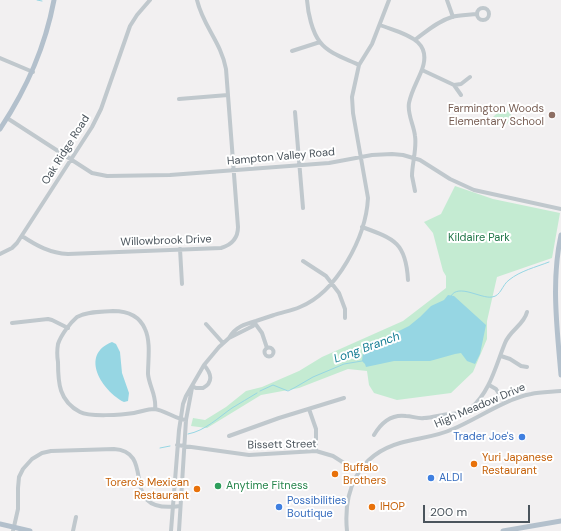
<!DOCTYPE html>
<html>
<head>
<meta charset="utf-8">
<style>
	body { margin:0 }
	#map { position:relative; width:561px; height:531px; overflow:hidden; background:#f2f0f1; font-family:"DM Sans",sans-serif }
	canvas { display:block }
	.scale { position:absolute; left:423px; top:505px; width:107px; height:18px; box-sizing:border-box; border:2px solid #4a545c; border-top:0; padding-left:5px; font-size:12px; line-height:14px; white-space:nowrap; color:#4a545c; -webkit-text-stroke:3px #fff; paint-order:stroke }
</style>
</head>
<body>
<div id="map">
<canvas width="561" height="531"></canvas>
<div class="scale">200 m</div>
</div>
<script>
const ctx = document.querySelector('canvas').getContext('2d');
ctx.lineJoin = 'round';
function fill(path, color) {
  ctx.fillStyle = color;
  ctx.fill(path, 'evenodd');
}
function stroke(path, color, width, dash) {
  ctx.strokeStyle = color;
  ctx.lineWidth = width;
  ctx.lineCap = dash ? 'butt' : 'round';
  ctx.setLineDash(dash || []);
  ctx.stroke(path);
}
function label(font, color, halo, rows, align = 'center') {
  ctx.font = font + ' "DM Sans",sans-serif';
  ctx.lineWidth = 4;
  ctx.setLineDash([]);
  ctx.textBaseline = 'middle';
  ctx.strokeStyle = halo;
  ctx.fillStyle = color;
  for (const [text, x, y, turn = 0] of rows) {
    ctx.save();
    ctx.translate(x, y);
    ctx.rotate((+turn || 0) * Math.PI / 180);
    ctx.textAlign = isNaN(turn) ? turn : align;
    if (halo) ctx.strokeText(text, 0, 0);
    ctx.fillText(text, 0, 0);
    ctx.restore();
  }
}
fill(new Path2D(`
	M504,107l10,11 -11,9 -10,-10z
	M455,186l38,13 67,14 -8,45 -55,19 -10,44v18l-14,33 -22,21 -54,7 -23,-7 -5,-8 -2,-14 -19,-2 -49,19 -38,7 -54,33 -16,-2 2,-8 12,2 21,-13 20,-16 16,-4 37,-16 23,-14 81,-36 43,-33v-12l-3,-5 -10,-38 -9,-11 17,-8z`), '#c4ebd2');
fill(new Path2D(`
	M448,295l6,1 32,29 -6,29 -5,10 -8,-3 -6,-8 -6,1 -25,7h-36l-28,6 -1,-3 -3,-3 1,-8 12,-10 34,-17 11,-9 11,-11 13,-6z
	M112,342l4,2 4,8 2,21 7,20 -1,8 -4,1c-22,-11 -45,-47 -12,-60z`), '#96d6e3');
stroke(new Path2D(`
	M37,0l5,1
	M451,296c7,-13 30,3 41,1 9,-1 10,-12 17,-17 11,-9 27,-13 40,-18
	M260,391l13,-6 15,6 6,-3 19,-11 31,-13 18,-3
	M188,434c17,-3 31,-17 44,-26 8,-5 17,-10 25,-15
	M160,448l10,-2`), '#96d6e3', 1);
stroke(new Path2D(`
	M307,0c1,13 5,32 13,42 9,12 27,17 39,23
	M447,0l6,17
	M477 14a6 6 0 1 1 12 0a6 6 0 1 1-12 0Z
	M380,25c23,9 55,14 41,47 -4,10 -10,20 -12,31 -2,11 5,22 6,33 2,13 -3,27 -3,40 1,5 2,10 3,15
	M416,39c11,-8 22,-18 36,-22 7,-2 17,-2 25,-3
	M292,51l28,-9
	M0,58l33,14
	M422,70l32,15 7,-1 9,-7
	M454,85l7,10
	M179,99l49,-4
	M295,112l8,96
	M7,118l85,55 15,3 63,-1 159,-12 43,-8 20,-1 11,1 17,5 30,19 24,11 87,19
	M362,227c33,12 44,16 46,53
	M22,236c15,10 28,17 46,18l153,-6c10,-3 17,-10 17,-21l-12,-158c-5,-27 -23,-43 -29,-69
	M180,249l2,35
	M0,254l12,-6 5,-5 75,-116 9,-18 29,-83 7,-11 13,-15
	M303,261l23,15 13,17 6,16v9
	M254,322l-1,4 -24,12c6,-11 16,-14 27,-17 6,-2 12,-4 18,-6 8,-3 17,-4 26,-8 37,-15 66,-70 68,-109l-15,-85 -1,-16 7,-32 13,-21 17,-44
	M254,322l8,11 5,15
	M12,323l36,-4 4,1 16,8
	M206,324l17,19
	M264.5 352a4.5 4.5 0 1 1 9 0a4.5 4.5 0 1 1-9 0Z
	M501,356l9,3 11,7 6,1
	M489,385l7,4 9,14
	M192,386l4,2h7c11,-6 8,-15 1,-23
	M155,409c2,-13 -6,-23 -7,-35 0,-14 3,-32 -3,-45 -6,-14 -18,-18 -32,-18 -12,1 -25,0 -36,6 -7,6 -16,18 -19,27 -1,6 -1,12 0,18 0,21 1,39 22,50 9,5 42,3 54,1 6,-1 14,-4 20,-4 11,1 21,10 32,11
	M309,409l7,20v22
	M374,435c7,-12 17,-21 32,-19 6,0 12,3 18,2 9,0 18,-4 27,-4 8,-1 14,0 20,-6 19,-16 25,-43 34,-65 5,-13 19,-18 22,-31
	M229,436l50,-18 65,-20
	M177,445l72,10 67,-4 17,5 25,16
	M13,531l5,-22v-21l1,-11 4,-8 9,-10 10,-6 9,-2 63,-2c45,3 1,66 66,57
	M73,531l3,-14
	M171,531l8,-101 4,-26 3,-8 18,-31 15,-18 10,-9
	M179,531l7,-111 6,-32
	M347,531c-4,-40 11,-76 53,-88 17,-5 36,-6 53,-14 24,-10 52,-30 78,-35 9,-2 20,-2 30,-3`), '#c0c8cd', 4);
stroke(new Path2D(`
	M0,129c27,-41 45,-81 54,-129
	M561,235c-10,46 -4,93 0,140
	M0,524l30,7
	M503,531l58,-10`), '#b3c0cc', 5);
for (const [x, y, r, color] of [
	[552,115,4,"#8d6e63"],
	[522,437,4,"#3f7fe0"],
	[474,464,4,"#e8710a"],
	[335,474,4,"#e8710a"],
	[431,478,4,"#3f7fe0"],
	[218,486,4,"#2e9e5b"],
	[197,489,4,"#e8710a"],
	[279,507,4,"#3f7fe0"],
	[372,507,4,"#e8710a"]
]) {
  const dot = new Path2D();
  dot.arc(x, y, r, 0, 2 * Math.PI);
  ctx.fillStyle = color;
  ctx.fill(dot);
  stroke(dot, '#fff', 1.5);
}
label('11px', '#785e54', '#fff', [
	["Farmington Woods",544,109],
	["Elementary School",544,122]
], 'right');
label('11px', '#4a545c', '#fff', [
	["Oak Ridge Road",66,150,-58],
	["Hampton Valley Road",281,157,-5],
	["Willowbrook Drive",166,241,-2],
	["High Meadow Drive",480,406,-23],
	["Bissett Street",282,445,-1]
]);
label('11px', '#227649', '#fff', [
	["Kildaire Park",479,238]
]);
label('11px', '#366cbe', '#fff', [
	["Trader Joe's",514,437,"right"],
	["ALDI",439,478],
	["Possibilities",287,501],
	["Boutique",287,514]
], 'left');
label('11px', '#c56008', '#fff', [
	["Yuri Japanese",482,458],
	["Restaurant",482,471],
	["Buffalo",343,468],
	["Brothers",343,481],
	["Torero's Mexican",189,483,"right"],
	["Restaurant",189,496,"right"],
	["IHOP",380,507]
], 'left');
label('11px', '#27864d', '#fff', [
	["Anytime Fitness",226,486]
], 'left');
label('italic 12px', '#1b8096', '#fff', [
	["Long Branch",367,348,-20]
]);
</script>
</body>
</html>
